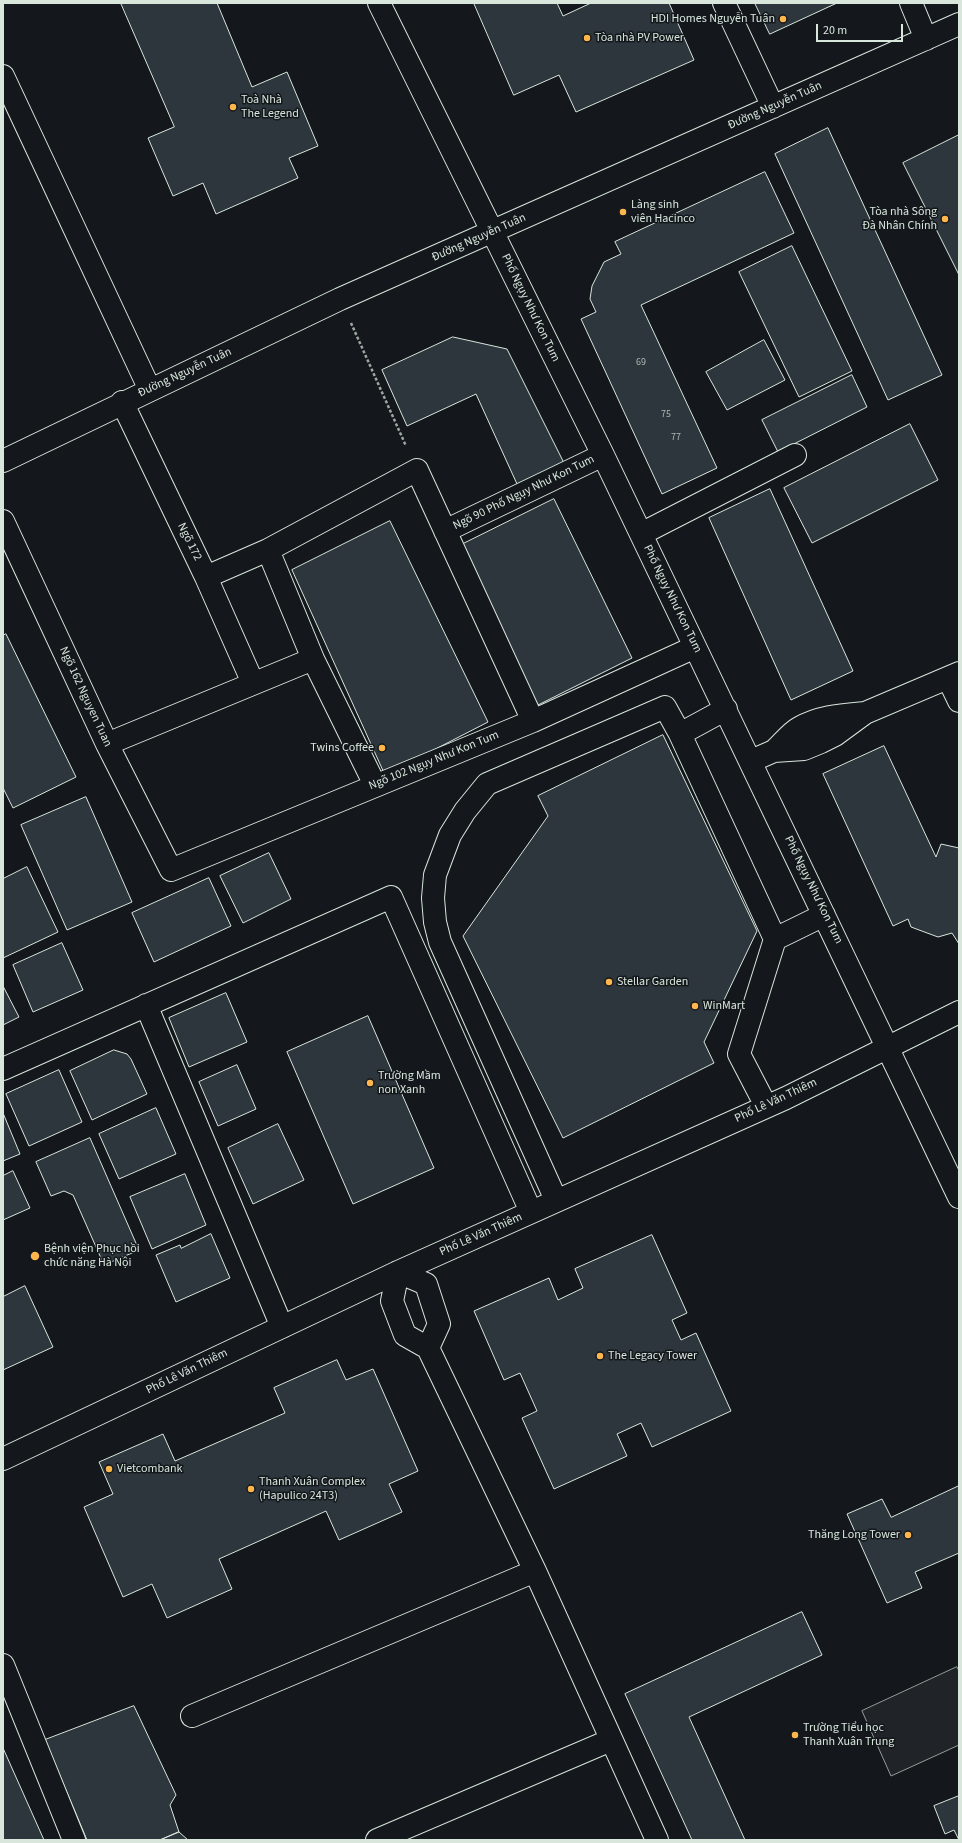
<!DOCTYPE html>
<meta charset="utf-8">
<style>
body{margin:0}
#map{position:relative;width:962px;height:1843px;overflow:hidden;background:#14181c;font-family:"Source Sans 3",sans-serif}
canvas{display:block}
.frame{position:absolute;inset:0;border:4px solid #d8e6dc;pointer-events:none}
.scale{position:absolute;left:816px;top:24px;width:87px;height:18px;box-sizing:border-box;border:2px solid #d8e6dc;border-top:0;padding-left:5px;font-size:12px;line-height:14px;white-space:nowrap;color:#d8e6dc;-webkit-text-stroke:3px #14181c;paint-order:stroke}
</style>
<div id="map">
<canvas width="962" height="1843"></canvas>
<div class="frame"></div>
<div class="scale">20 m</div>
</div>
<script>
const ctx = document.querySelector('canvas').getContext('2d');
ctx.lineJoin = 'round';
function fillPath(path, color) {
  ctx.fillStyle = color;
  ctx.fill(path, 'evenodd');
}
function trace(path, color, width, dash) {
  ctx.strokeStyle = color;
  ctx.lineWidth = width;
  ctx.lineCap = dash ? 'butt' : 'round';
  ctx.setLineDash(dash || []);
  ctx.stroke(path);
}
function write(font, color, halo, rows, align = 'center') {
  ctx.font = font + ' "Source Sans 3",sans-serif';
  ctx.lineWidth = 3;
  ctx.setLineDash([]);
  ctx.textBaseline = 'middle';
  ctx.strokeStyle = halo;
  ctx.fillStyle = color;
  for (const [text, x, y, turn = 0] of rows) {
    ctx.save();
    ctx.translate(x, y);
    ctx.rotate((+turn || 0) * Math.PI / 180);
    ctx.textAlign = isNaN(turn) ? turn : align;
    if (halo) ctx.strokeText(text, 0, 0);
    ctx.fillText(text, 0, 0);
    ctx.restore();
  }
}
const green = new Path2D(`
 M957 1667 959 1671V1745L891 1776 862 1711Z`);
fillPath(green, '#202428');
trace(green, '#939e99', 1);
const building = new Path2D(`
 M121 3H217L252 87 287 72 318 146 289 158 298 178 216 214 203 183 173 196 148 138 174 127Z
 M474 3H557L563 16 591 3H669L694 60 576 112 559 75 514 95Z
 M755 3H837L770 34Z
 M828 128 942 375 888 400 775 154Z
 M959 135V275L903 163Z
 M765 172 794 233 641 305 717 468 662 494 581 319 596 312 590 299 592 286 604 262 621 254 615 242Z
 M792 246 852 371 799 397 739 272Z
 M453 337 507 349 564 463 517 484 476 394 407 426 382 370Z
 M764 340 785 380 727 410 706 372Z
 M852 375 867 407 778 452 762 420Z
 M910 424 938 480 812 543 784 488Z
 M770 489 853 671 791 700 709 518Z
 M554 499 632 658 536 706 457 547Z
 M390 521 488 722 385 775 292 570Z
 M6 634 76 777 13 808 3 788V636Z
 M663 735 757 931 704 1042 714 1063 563 1138 463 936 548 816 538 796Z
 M884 746 936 857 941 844 959 848V944L952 933 938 937 911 927 908 919 893 926 823 774Z
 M86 797 132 902 67 930 21 825Z
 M269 853 291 899 243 923 220 876Z
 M27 867 58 932 3 958V879Z
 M209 878 231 926 154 962 132 913Z
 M62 943 83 990 33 1012 13 965Z
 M3 986 19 1017 3 1025Z
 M226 993 247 1042 189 1067 169 1018Z
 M368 1016 434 1168 353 1204 287 1052Z
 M114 1050 127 1054 131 1059 147 1094 92 1120 70 1071Z
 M237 1065 256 1109 218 1126 199 1082Z
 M59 1070 82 1122 29 1146 6 1094Z
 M156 1108 176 1154 119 1179 99 1134Z
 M3 1113 20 1154 3 1161Z
 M278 1124 304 1180 253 1204 228 1148Z
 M90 1138 139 1250 104 1265 73 1195 64 1191 51 1196 36 1162Z
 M13 1171 30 1208 3 1220V1176Z
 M185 1174 206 1225 152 1249 130 1197Z
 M211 1234 230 1278 176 1302 156 1255 180 1245 181 1248Z
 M652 1235 687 1313 672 1320 681 1340 696 1333 731 1411 652 1447 641 1423 617 1434 627 1456 554 1489 522 1418 537 1411 520 1373 504 1380 474 1311 549 1278 558 1300 583 1288 575 1269Z
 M25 1286 53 1347 3 1370V1297Z
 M337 1360 346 1380 373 1369 418 1471 389 1484 402 1512 339 1540 326 1511 219 1559 232 1589 167 1618 152 1584 123 1597 84 1507 113 1494 99 1462 163 1434 175 1461 285 1413 274 1388Z
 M959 1486V1553L915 1572 922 1588 887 1603 847 1514 882 1499 891 1517Z
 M802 1612 822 1655 689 1717 745 1840H692L625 1694Z
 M134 1706 176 1795 170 1805 179 1832 160 1840H87L45 1740Z
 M3 1748 44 1840H3Z
 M959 1796V1840L954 1830 945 1834 934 1806Z
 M179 1832 188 1840H160Z`);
fillPath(building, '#2c363c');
trace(building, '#d8e6dc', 1);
const minor = new Path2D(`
 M379 3 603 455 959 1197
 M724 3 773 107
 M911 3 926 39
 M3 76 150 390
 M122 402 206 577 253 683
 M3 461 340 299 959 24
 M3 521 107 744 171 870 533 721 695 647
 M445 531 603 455
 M641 534 795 455
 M268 550 313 659 375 785
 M206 577 268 550 417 470 533 721
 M948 678 959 701
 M726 709 680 734 775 939 739 1054 766 1106
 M107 744 313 659
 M774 751C782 744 790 733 799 728 820 716 842 715 865 713
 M751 761 774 751 804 749 821 742 835 735 865 713 959 673
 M775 939 824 915
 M146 1005 282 1327
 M3 1069 391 897 531 1212
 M556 1200 440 942 435 922 433 898 435 875 450 835 465 811 487 784 665 707 680 734
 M428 1348 439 1324 426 1284 398 1272 392 1301 405 1335 428 1348 535 1571 657 1840
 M3 1459 398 1272 786 1098 959 1012
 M3 1665 74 1840
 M192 1716 535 1571
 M377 1840 611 1740`);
trace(minor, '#d8e6dc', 24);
trace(new Path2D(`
 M351 323 406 446`), '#9da8a2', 2.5, [3, 2]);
trace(minor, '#14181c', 22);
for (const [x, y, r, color] of [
 [783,19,4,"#ffb74d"],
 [587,38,4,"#ffb74d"],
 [233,107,4,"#ffb74d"],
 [623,212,4,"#ffb74d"],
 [945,219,4,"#ffb74d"],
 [382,748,4,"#ffb74d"],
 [609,982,4,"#ffb74d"],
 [695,1006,4,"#ffb74d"],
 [370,1083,4,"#ffb74d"],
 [35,1256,5,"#ffb74d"],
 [600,1356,4,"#ffb74d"],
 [109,1469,4,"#ffb74d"],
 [251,1489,4,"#ffb74d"],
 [908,1535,4,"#ffb74d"],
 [795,1735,4,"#ffb74d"]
]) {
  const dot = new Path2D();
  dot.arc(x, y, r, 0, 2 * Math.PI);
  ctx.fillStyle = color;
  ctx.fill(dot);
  trace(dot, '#14181c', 1.5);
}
write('10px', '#adbab4', null, [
 ["69",641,363],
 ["75",666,415],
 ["77",676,438]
]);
write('12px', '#d8e6dc', '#14181c', [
 ["HDI Homes Nguyễn Tuân",775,19,"right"],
 ["Tòa nhà PV Power",595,38],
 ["Toà Nhà",241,100],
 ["The Legend",241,114],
 ["Làng sinh",631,205],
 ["viên Hacinco",631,219],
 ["Tòa nhà Sông",937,212,"right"],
 ["Đà Nhân Chính",937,226,"right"],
 ["Twins Coffee",374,748,"right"],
 ["Stellar Garden",617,982],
 ["WinMart",703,1006],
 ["Trường Mầm",378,1076],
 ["non Xanh",378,1090],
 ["Bệnh viện Phục hồi",44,1249],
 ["chức năng Hà Nội",44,1263],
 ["The Legacy Tower",608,1356],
 ["Vietcombank",117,1469],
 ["Thanh Xuân Complex",259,1482],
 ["(Hapulico 24T3)",259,1496],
 ["Thăng Long Tower",900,1535,"right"],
 ["Trường Tiểu học",803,1728],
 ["Thanh Xuân Trung",803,1742]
], 'left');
write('12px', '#d8e6dc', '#14181c', [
 ["Đường Nguyễn Tuân",775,106,-24],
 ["Đường Nguyễn Tuân",479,238,-24],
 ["Phố Ngụy Như Kon Tum",530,308,64],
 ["Đường Nguyễn Tuân",185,373,-25],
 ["Ngõ 90 Phố Ngụy Như Kon Tum",524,493,-26],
 ["Ngõ 172",189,542,64],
 ["Phố Ngụy Như Kon Tum",672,599,64],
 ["Ngõ 162 Nguyen Tuan",85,697,65],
 ["Ngõ 102 Ngụy Như Kon Tum",434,761,-22],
 ["Phố Ngụy Như Kon Tum",813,890,64],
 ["Phố Lê Văn Thiêm",776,1101,-25],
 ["Phố Lê Văn Thiêm",481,1235,-24],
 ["Phố Lê Văn Thiêm",187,1372,-26]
]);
</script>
